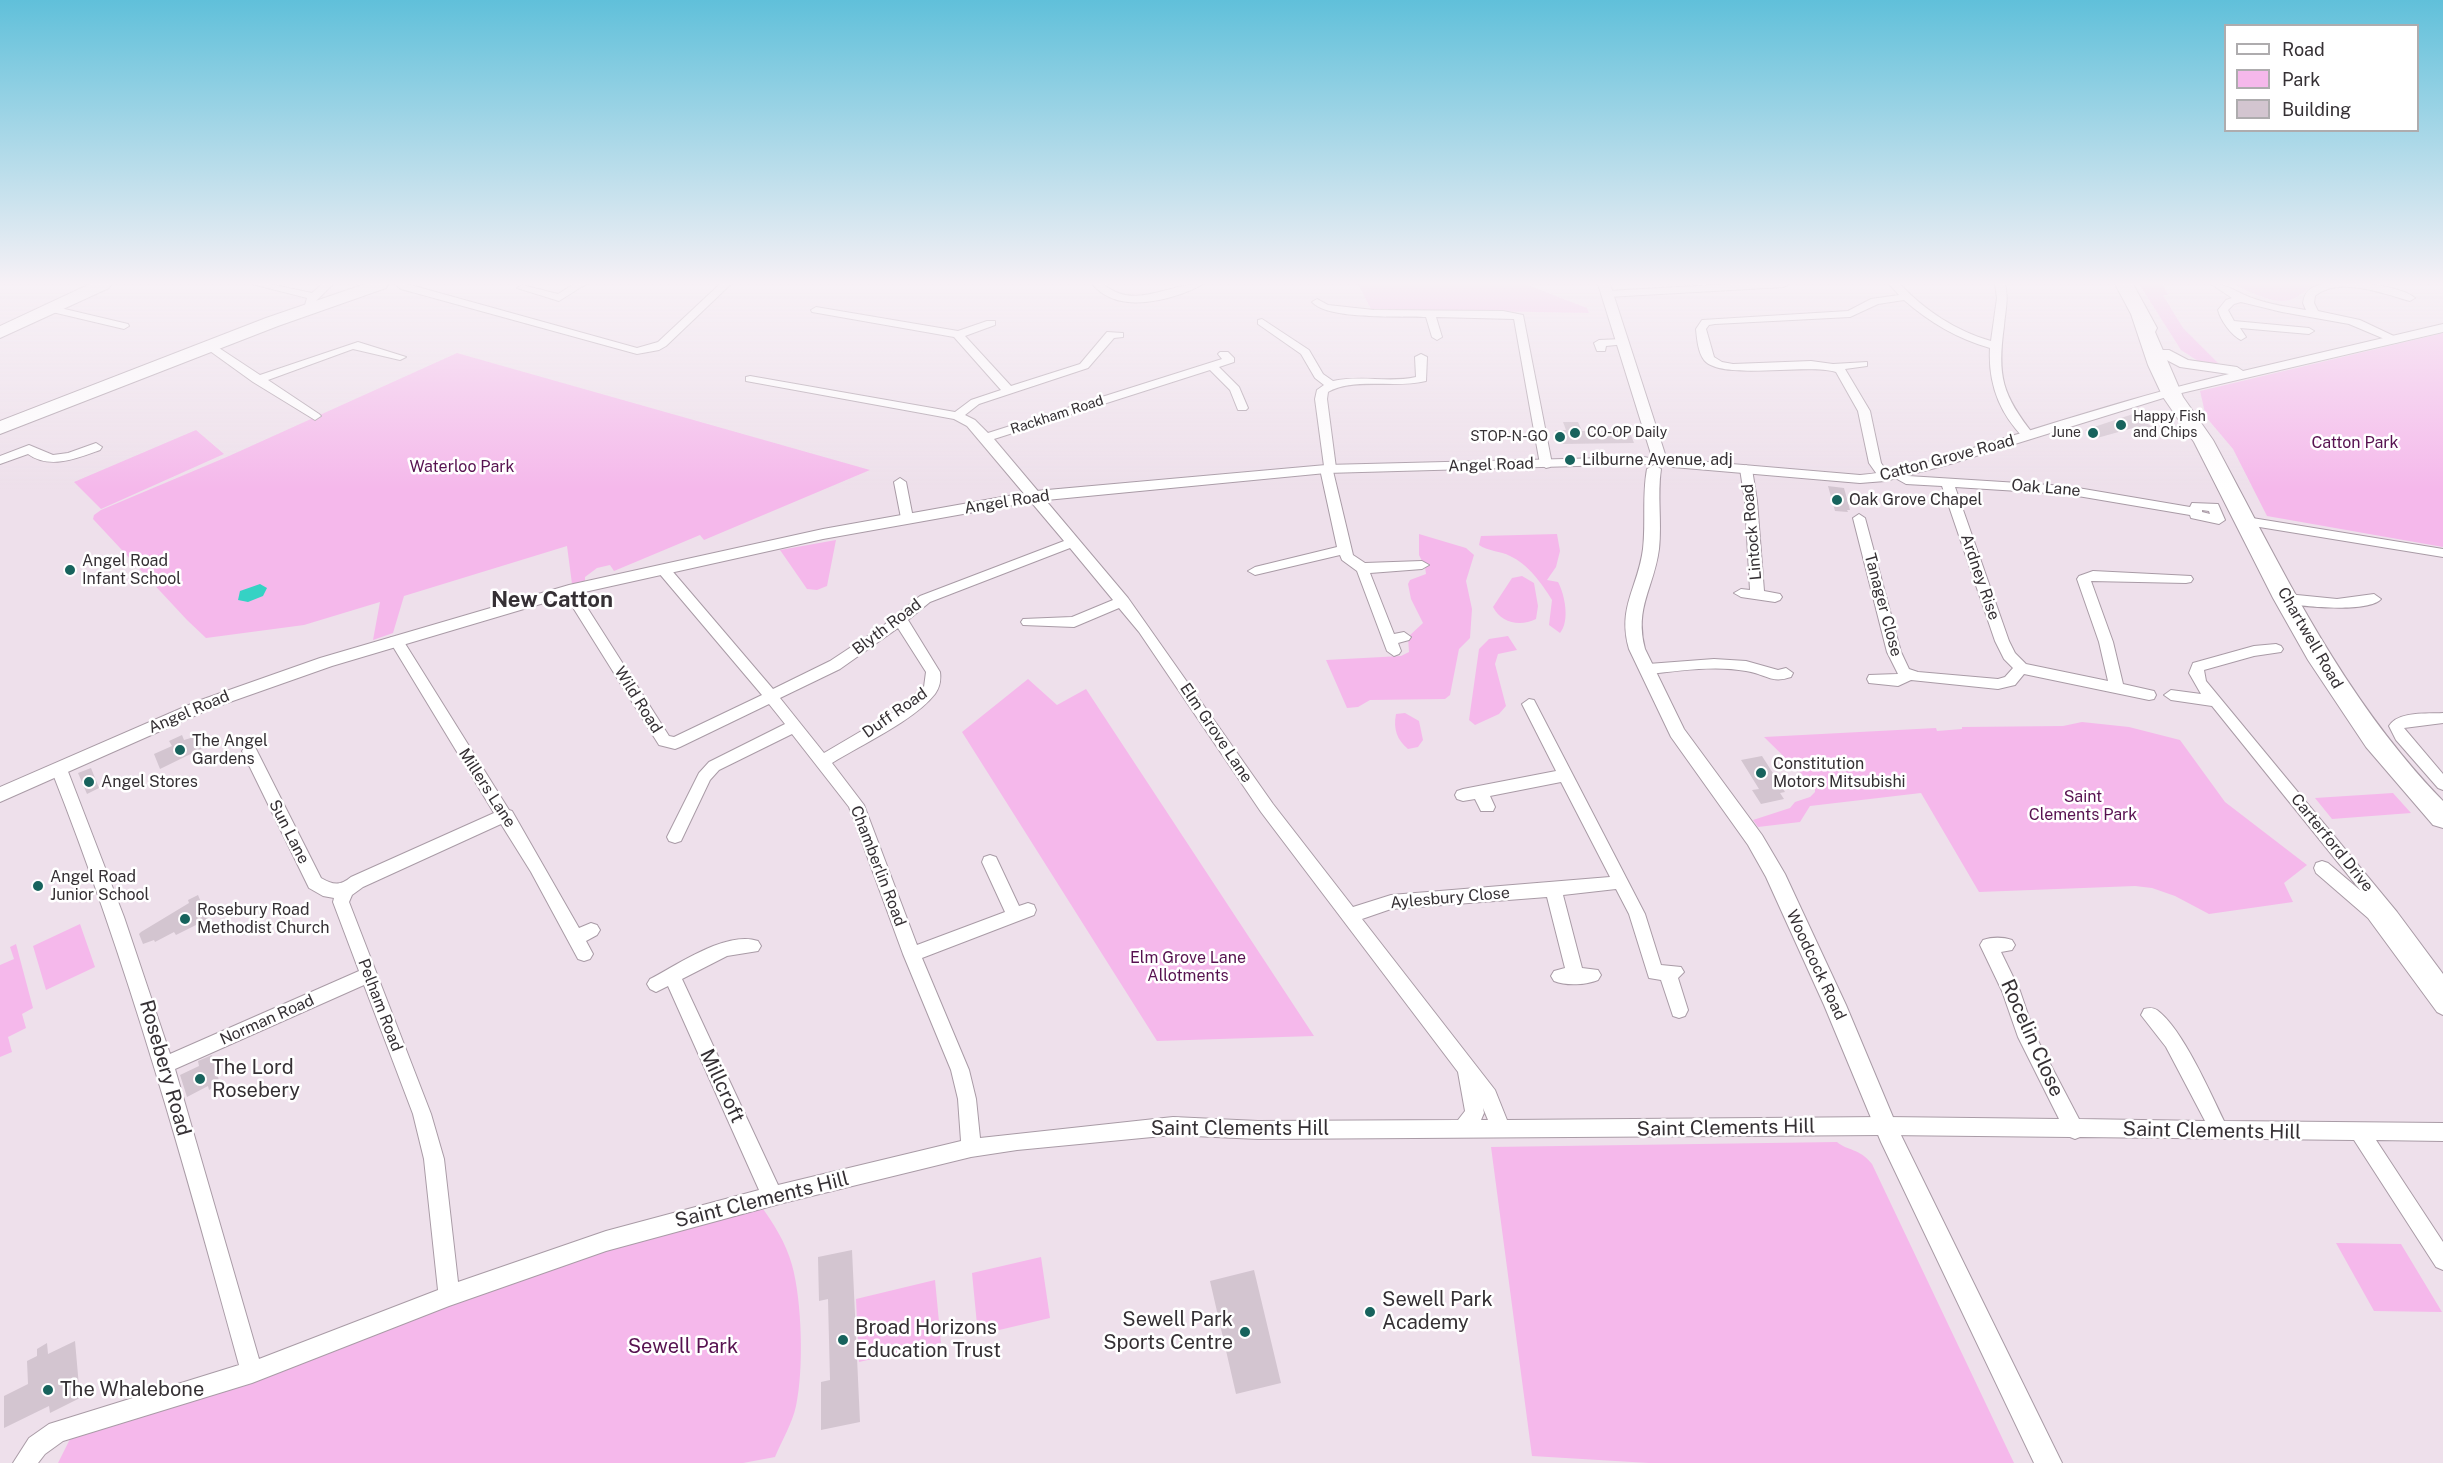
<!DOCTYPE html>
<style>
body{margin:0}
#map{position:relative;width:2443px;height:1463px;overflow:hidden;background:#eee0eb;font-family:"Public Sans",sans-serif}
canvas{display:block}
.legend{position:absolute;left:2224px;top:24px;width:195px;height:108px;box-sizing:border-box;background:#fff;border:2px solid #aeacae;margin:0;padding:8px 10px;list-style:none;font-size:18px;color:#353034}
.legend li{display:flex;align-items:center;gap:12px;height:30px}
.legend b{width:30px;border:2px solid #aeacae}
</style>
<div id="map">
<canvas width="2443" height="1463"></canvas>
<ul class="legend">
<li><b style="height:8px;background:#fff"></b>Road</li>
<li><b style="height:16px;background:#f5b8eb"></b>Park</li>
<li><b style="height:16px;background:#d3c5d0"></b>Building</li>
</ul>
</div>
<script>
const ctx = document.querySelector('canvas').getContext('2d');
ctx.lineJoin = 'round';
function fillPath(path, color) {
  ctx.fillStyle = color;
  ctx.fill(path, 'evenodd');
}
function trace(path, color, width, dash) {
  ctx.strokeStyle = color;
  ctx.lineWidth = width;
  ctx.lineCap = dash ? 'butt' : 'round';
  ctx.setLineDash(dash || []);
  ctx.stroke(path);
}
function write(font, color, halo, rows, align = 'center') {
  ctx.font = font + ' "Public Sans",sans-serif';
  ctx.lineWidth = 5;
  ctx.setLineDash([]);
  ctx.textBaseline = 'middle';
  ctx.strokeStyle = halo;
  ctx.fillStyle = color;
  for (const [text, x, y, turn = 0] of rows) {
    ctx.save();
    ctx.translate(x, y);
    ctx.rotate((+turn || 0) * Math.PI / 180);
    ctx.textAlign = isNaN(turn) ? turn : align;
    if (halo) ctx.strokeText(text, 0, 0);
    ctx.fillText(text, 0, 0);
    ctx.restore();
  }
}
fillPath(new Path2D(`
 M1358 284H1525L1587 308 1589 313 1371 309Z
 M2139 284H2163L2168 295H2163L2183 328 2219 364 2198 361 2181 350Z
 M2234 284H2323C2306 287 2305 293 2293 299 2276 306 2249 292 2234 284Z
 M2443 333V547L2267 516 2233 449 2206 417 2200 391Z
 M457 353 870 470 704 540 700 535 614 571 610 565 597 568 585 577V581L572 584 567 546 404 596 393 633 373 640 380 602 304 625 206 638 187 620 93 519 94 515 101 510 229 456Z
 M196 430 224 454 101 509 74 482Z
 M1419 534 1466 548 1474 555 1466 581 1472 609 1470 638 1459 649 1450 695 1445 699 1370 700 1358 707 1347 708 1326 660 1401 656 1409 652 1408 637 1423 623 1411 599 1408 584 1410 580 1426 574 1425 567 1419 555Z
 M1557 534 1560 551 1556 567 1547 580 1558 582C1565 595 1570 621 1560 633L1549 625 1552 600C1542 584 1528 564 1510 556 1501 551 1487 551 1479 545L1481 536Z
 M836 540 827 586 817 590 807 589 780 550Z
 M1522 576 1534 583 1538 606 1536 619C1520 627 1501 623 1493 607L1512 578Z
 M1508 636 1517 650 1498 654 1495 664 1506 706 1499 714 1475 725 1469 720 1479 649 1489 639Z
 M1028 679 1057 705 1086 689 1314 1036 1157 1041 962 732Z
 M1405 713 1419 721 1423 740 1418 747 1408 749C1397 740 1393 729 1396 714Z
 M2082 722 2129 727 2180 740 2225 802 2307 865 2284 883 2293 902 2209 914 2175 896 2152 888 2135 886 1979 892 1921 793 1810 806 1800 822 1758 827 1753 820 1790 808 1795 802 1810 797 1815 792V787L1764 737 1936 728 1937 731 1962 729V727L2063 726Z
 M2393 793 2411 813 2332 819 2315 798Z
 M80 924 95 967 46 990 33 946Z
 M16 944 33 1008 22 1014 26 1028 8 1037 12 1052 0 1057V965L14 959 10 947Z
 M1837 1142C1849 1152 1858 1147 1872 1164L2014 1463H1649L1532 1456 1491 1147Z
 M760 1205C773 1222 786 1243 792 1265 802 1300 804 1370 796 1406 792 1424 782 1440 775 1457L743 1463H58L70 1439 266 1378 456 1300 518 1277Z
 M2336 1243 2401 1244 2442 1312 2374 1311Z
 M1041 1257 1050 1318 978 1335 972 1273Z
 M935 1280 941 1343 859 1362 856 1299Z`), '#f5b8eb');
fillPath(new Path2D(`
 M260 584 267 588 263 596 248 602 238 600 240 591Z`), '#35d2c4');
fillPath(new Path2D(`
 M2133 414 2157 430 2144 434 2133 428 2097 438 2085 430Z
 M1563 422H1578L1582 431 1629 430 1634 443 1560 444 1555 430H1566Z
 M1828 486 1844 488 1850 510H1847L1848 512 1835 511Z
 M204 734 209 745 160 769 154 754 172 746 169 741 182 735 184 740Z
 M1762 756 1785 792 1780 793 1784 799 1761 804 1752 790 1759 789 1741 760Z
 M91 768 99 788 87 794 78 773Z
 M198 895 208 919 176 935 174 932 155 942 154 940 143 944 139 934 141 932 189 903 188 900Z
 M212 1055 220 1084 209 1090 208 1086 187 1097 180 1075 199 1066 198 1061Z
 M852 1250 860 1422 821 1430V1382L830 1380 828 1299 819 1301 818 1257Z
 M1254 1270 1281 1383 1236 1394 1210 1281Z
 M75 1341 80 1398 50 1413 49 1406 4 1428V1396L28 1384 27 1361 37 1356V1349L47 1343 48 1354Z`), '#d3c5d0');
const minor = new Path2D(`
 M252 284H270L312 293 322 284H333L315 302 314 307 310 308 305 305 307 298Z
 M395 284H407L637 348 658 342 720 284H731L666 346 659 350 637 354 401 289Z
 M574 284H586L559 301 517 288 522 285 558 294Z
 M1092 284H1103C1135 311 1168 283 1202 284 1196 289 1188 291 1181 294 1151 304 1115 310 1092 284Z
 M1732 284H1789L1784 287 1608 297 1603 294 1608 291Z
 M1889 284H1900C1924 310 1956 331 1991 341L1997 298 1995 284H2005C2009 298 2005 312 2004 326 1997 376 2002 395 2034 435L2032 438H2024C1999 413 1988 382 1990 348 1958 339 1929 322 1904 300L1878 304 1850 317 1715 324 1709 325 1706 329 1714 357 1722 362 1733 364 1811 361 1833 364 1867 362V366L1845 369 1870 411 1881 463 1891 477 1889 480H1881L1869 463 1858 411 1836 372C1806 363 1721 381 1704 360 1698 352 1697 339 1696 329L1702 320 1848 311 1871 299 1899 295Z
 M2211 284C2227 283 2239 294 2255 299 2271 305 2289 307 2306 310L2303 303C2304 296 2306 291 2312 288 2331 277 2399 284 2415 298L2410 301C2384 294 2339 276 2315 296L2314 303 2318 311 2360 320 2398 338V342L2394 343 2349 324 2282 312 2241 302 2234 304 2228 310 2234 321 2309 328 2314 331 2309 334 2240 328 2246 337 2241 340C2231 335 2221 321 2218 310L2226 300 2232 298Z
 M1317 299 1328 305 1374 310 1503 311 1523 315 1552 464 1550 467 1546 468 1540 464 1514 319 1436 317 1442 337 1437 340 1432 337 1426 317C1400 316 1328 320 1312 302Z
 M52 306 128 324 129 326 124 329 48 311V307Z
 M816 307 958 331 987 321H995V325L965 336 1011 386 1080 364 1107 332 1123 333V337L1114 338 1088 368 979 404 965 415 975 420 988 433 1222 359 1218 354 1220 352H1228L1234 358V362L1219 367 1239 387 1248 408 1246 410H1238L1230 390 1210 370 994 439 1128 598 1273 804 1353 907 1391 895 1610 877 1561 782 1490 796 1495 807 1493 811H1481L1475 799 1463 801 1457 799 1455 795 1457 791 1463 789 1556 771 1522 704 1529 699 1534 700 1645 914 1661 965 1681 967 1684 972 1678 978 1688 1010 1685 1016 1679 1018 1673 1016 1661 980 1649 978 1629 914 1616 889 1563 895 1582 968 1598 970 1601 975 1598 980C1586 985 1566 986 1554 981L1551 976 1554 971 1565 968 1547 897 1391 909 1362 919 1495 1090 1507 1120 1885 1117 2059 1119 2018 1037 2002 991 1980 945 1983 940C1992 937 2003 937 2012 940L2015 945 2012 950 2001 952 2020 991 2035 1035 2079 1119 2205 1121 2166 1047 2141 1015 2144 1009C2148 1008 2152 1007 2157 1010 2182 1028 2210 1092 2224 1121L2443 1123V1141L2376 1140 2443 1242V1270L2436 1267 2354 1140 2080 1137 2075 1139 2070 1137 1885 1135 1258 1139 1173 1135 1017 1150 971 1157 783 1203 606 1251 449 1306 252 1383 63 1441 45 1454 38 1463H13L29 1438 49 1424 239 1365C184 1164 128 963 51 769L54 765H64L67 769 124 917 170 1054 359 971 333 902 334 898 323 896 309 888 242 751 245 747H255L321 878C333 885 340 886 351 877L494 813 389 640 391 637H401L509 810 512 811 579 928 591 923 597 925 600 930 597 935 586 941 593 954 590 959 584 961 578 959 531 872 501 824 363 887 352 895 349 902 431 1114 444 1159 458 1282 606 1231 759 1190 668 986 656 992 650 989 647 984 650 979C677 965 727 930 758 941L761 946 758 951 727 956 682 979 778 1185 961 1141 958 1099 951 1070 903 954 849 807 792 734 719 770 710 780 681 841 675 843 669 841 667 837 699 773 709 762 785 724 769 704 680 747 675 749 659 745 562 590 569 586 574 587 669 736 674 737 762 695 658 572 656 569 658 566H668L773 689 830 661 883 626 920 596 1064 541 967 426 954 419 746 381V377L750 376 955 412 971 400 1001 390 954 337 812 312 811 310ZM1070 548 1113 600 1072 617 1023 619 1021 622 1023 625 1074 627 1119 608 1139 632 1261 812 1458 1072 1465 1111 1458 1120 1258 1121 1173 1117 980 1138 976 1099 969 1070 922 958 1034 915 1036 910 1034 905 1028 903 1019 906 996 857 990 855 984 857 982 862 1005 912 917 945 864 805 832 763C861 745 915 720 935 694 940 687 941 680 940 672L908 620 930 602ZM898 628 926 672 924 687 892 713 824 753 780 698 840 669ZM364 985 413 1114 424 1159 438 1290 259 1359 175 1069ZM1483 1108 1488 1120H1481L1484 1113Z
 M1262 319 1309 350 1323 374 1333 381C1361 375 1389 383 1416 377L1415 357 1421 354 1427 357 1426 381C1395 389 1354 377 1328 392L1327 399 1336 468 1333 471 1353 555 1365 563 1422 561 1429 565 1422 569 1370 573 1394 634 1404 632 1411 637 1409 640 1398 643 1401 651 1399 654 1394 656 1387 651 1357 571 1342 560 1340 555 1255 575 1248 571 1255 567 1337 547 1320 469 1324 466 1315 399 1317 390 1324 385 1315 378 1301 354 1258 324V320Z
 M1622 339 1627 342 1626 344 1606 346 1605 351H1597L1594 343 1599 340Z
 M358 342 406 357 400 360 353 349 268 380 319 414 321 416 315 420 253 382 203 346 209 343 213 344 260 375Z
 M96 443 102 447 100 450C78 458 50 470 28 454L0 464V456L29 445 53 455 68 453Z
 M1746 465 1752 469 1757 501 1764 591 1780 594 1782 597 1780 600 1775 602 1741 597 1734 593 1741 589 1750 590 1745 501 1740 469Z
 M1896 471 1908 476 2066 486 2190 507 2192 503 2218 504 2225 520 2219 524 2191 518 2190 515 2066 494 1955 487 2009 641 2015 653 2026 664 2108 681 2099 642 2077 579 2079 576 2093 571 2191 576 2193 579 2191 582 2186 583 2091 581 2113 642 2123 684 2154 691 2156 695 2154 699 2149 700 2024 674 2015 685 1998 689 1911 680 1898 686 1869 683 1867 679 1869 675 1898 674 1887 652 1853 518 1859 514 1865 518 1901 652 1909 669 1918 672 1998 679 2005 677 2013 668 2004 659 1995 641 1942 486 1906 484 1890 475ZM2202 510 2209 511 2210 514 2202 512Z
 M900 478 906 482 913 518 907 522 901 518 894 482Z
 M2246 517 2443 549V557L2241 524 2240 521Z
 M2287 594 2337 599 2374 594 2381 599C2369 613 2300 607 2282 602L2280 599 2282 596Z
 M2276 644 2281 646 2283 649 2281 652 2254 656 2204 670 2206 681 2397 912 2443 974V1015L2437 1012 2368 918 2316 873 2314 868 2316 863 2322 861 2328 863 2361 891 2212 706 2171 700 2164 695 2171 690 2201 694 2189 673 2193 663 2254 646Z
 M1714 659 1746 661 1778 670 1786 668 1793 673 1791 677C1771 684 1766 674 1746 671 1714 665 1680 671 1648 674L1641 669 1648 664Z
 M2443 713V723L2404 728 2443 774V790L2438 788 2396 740 2389 726C2398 711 2427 714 2443 713Z`);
const tertiary = new Path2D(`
 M1598 284H1610L1665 454 1663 457H1653L1651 454Z
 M2443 324V332L2173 395 1947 465 1885 481 1860 483 1673 467 1666 463 1673 459 1860 475C1910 471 1958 452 2005 438 2080 415 2153 392 2229 374L2180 367 2159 356 2157 353 2159 350H2169L2188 360 2237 367 2243 371Z
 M1644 457 1649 458 1651 461 1649 464 1326 473 1036 501 823 539 571 595 332 666 210 709 0 802V787L198 701 320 658 569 585 823 529 1036 491 1326 465Z
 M1654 465 1661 469C1657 495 1662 522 1659 549 1654 588 1634 607 1645 649L1684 729 1762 835 1785 874 1846 1005 1898 1129 2062 1463H2034L1881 1142 1824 1005 1766 877 1748 845 1671 737 1629 649C1617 607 1638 588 1643 549 1646 522 1642 495 1647 469Z`);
const primary = new Path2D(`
 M90 284H111L109 288 0 338V326Z
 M365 284H388L386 288 278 326 0 434V421L266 318Z`);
const trunk = new Path2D(`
 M2115 284H2133L2157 328 2155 332 2183 397 2213 440C2282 568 2340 695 2443 801V828L2433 825 2366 747 2308 660 2273 598 2194 442 2163 397 2148 365 2131 314Z`);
trace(minor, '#a99ba6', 2);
trace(tertiary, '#a99ba6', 2);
trace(primary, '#a99ba6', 2);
trace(trunk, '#a99ba6', 2);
fillPath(minor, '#fff');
fillPath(tertiary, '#fff');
fillPath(primary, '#fff');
fillPath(trunk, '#fff');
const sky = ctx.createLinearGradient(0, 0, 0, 489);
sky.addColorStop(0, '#60c0da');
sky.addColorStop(0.58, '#f7f1f6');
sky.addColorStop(1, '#f7f1f600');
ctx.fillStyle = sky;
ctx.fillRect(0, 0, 2443, 489);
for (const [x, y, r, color] of [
 [2121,425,6,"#17635d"],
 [1575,433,6,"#17635d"],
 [2093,433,6,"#17635d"],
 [1560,437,6,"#17635d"],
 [1570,460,6,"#17635d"],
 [1837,500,6,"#17635d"],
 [70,570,6,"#17635d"],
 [180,750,6,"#17635d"],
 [1761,773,6,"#17635d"],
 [89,782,6,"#17635d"],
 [38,886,6,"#17635d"],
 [185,919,6,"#17635d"],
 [200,1079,6,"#17635d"],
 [1370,1312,6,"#17635d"],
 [1245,1332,6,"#17635d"],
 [843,1340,6,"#17635d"],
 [48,1390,6,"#17635d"]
]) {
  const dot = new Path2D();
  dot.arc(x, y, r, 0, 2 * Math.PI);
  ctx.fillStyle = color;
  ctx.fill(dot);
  trace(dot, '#fff', 2);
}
write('14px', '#353034', '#fff', [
 ["Rackham Road",1057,415,-18]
]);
write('14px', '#353034', '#fff', [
 ["Happy Fish",2133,417],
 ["and Chips",2133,433],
 ["CO-OP Daily",1587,433],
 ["June",2081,433,"right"],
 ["STOP-N-GO",1548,437,"right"]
], 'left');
write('16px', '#571250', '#fff', [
 ["Catton Park",2355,443],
 ["Waterloo Park",462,467],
 ["Saint",2083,797],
 ["Clements Park",2083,815],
 ["Elm Grove Lane",1188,958],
 ["Allotments",1188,976]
]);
write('16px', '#353034', '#fff', [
 ["Catton Grove Road",1947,458,-15],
 ["Angel Road",1491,465,-2],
 ["Oak Lane",2046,488,5],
 ["Angel Road",1007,502,-9],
 ["Lintock Road",1752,532,-95],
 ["Ardney Rise",1980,577,71],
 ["Tanager Close",1883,605,75],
 ["Blyth Road",887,627,-37],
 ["Chartwell Road",2310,638,60],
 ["Wild Road",638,700,58],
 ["Angel Road",189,712,-23],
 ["Duff Road",895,713,-35],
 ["Elm Grove Lane",1216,733,56],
 ["Millers Lane",487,788,57],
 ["Sun Lane",289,832,63],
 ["Carterford Drive",2332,843,51],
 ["Chamberlin Road",878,866,69],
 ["Aylesbury Close",1450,898,-5],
 ["Woodcock Road",1816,965,65],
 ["Pelham Road",380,1005,69],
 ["Norman Road",267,1020,-24]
]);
write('16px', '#353034', '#fff', [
 ["Lilburne Avenue, adj",1582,460],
 ["Oak Grove Chapel",1849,500],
 ["Angel Road",82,561],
 ["Infant School",82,579],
 ["The Angel",192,741],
 ["Gardens",192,759],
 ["Constitution",1773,764],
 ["Motors Mitsubishi",1773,782],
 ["Angel Stores",101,782],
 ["Angel Road",50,877],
 ["Junior School",50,895],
 ["Rosebury Road",197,910],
 ["Methodist Church",197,928]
], 'left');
write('20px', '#353034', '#fff', [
 ["Rocelin Close",2032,1038,66],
 ["Rosebery Road",165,1068,74],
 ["Millcroft",722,1086,65],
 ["Saint Clements Hill",1726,1128,-1],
 ["Saint Clements Hill",1240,1129],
 ["Saint Clements Hill",2212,1131,1],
 ["Saint Clements Hill",762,1200,-14]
]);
write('20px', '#353034', '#fff', [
 ["The Lord",212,1068],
 ["Rosebery",212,1091],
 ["Sewell Park",1382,1300],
 ["Academy",1382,1323],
 ["Sewell Park",1233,1320,"right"],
 ["Sports Centre",1233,1343,"right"],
 ["Broad Horizons",855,1328],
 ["Education Trust",855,1351],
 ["The Whalebone",60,1390]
], 'left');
write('20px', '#571250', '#fff', [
 ["Sewell Park",683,1347]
]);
write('bold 22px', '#353034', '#fff', [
 ["New Catton",552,600]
]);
</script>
